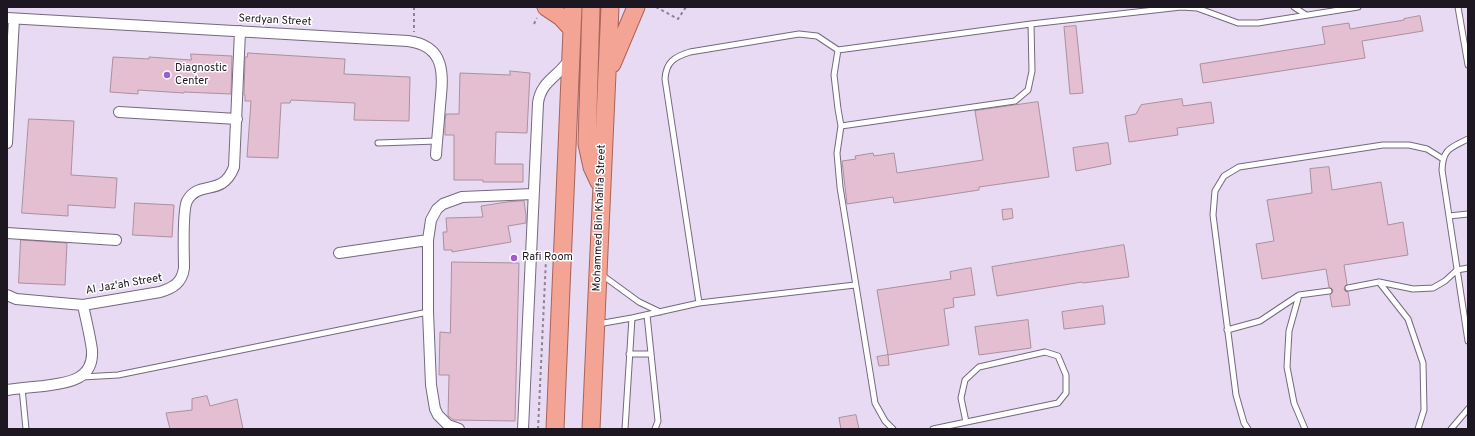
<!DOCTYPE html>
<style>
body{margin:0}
#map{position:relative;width:1475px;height:436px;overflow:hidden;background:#e7daf2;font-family:Overpass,sans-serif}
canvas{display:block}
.frame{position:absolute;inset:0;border:8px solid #1c1720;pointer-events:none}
</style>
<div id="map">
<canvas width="1475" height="436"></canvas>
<div class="frame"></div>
</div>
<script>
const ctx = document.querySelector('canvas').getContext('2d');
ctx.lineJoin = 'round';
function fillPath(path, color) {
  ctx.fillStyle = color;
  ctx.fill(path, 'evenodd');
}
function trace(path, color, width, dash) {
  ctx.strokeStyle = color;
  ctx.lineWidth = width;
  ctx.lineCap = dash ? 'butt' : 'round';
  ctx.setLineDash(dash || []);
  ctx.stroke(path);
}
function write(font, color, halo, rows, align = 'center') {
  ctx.font = font + ' Overpass,sans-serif';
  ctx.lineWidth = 3;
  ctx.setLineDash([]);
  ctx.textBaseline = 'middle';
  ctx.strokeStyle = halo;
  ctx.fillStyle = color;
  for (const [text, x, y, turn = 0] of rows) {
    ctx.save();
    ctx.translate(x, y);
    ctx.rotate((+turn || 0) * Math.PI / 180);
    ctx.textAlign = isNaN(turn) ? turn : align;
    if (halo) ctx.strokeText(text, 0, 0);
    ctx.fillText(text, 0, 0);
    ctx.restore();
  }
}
const building = new Path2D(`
 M1420 16 1423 31 1362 41 1365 58 1203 83 1200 64 1325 44 1322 27 1349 23 1350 29 1404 20V19Z
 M1076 26 1083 93 1070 94 1064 27Z
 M248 53 345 59 344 74 410 77 409 121 354 120 355 103 291 100 290 103H281L278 158 247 157 251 101H245V95H244L245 57H247Z
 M191 54 232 56 231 94 184 92V93L138 90V94L110 92 113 57 149 59V57L191 60Z
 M510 71 530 73 527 133 496 132 495 164H523V182H483V180H454V135H445V120L446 114H459L460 73 510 75Z
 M1182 99 1183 106 1211 102 1214 123 1177 128 1178 135 1129 142 1125 116 1136 114 1141 105Z
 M1038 102 1049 177 979 187V190L894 203 893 197 847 204 842 161 856 159 855 156 873 153 874 156 894 153 897 173 983 160 975 111Z
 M29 119 74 121 71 175 117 178 115 208 68 205V216L22 213Z
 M1108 143 1111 164 1076 171 1073 148Z
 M1329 167 1332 190 1381 182 1388 225 1403 222 1408 255 1344 265 1347 284 1344 288 1345 291 1348 292 1350 305 1332 307 1330 295 1332 293 1333 290 1329 287 1326 269 1262 279 1256 244 1274 241 1267 200 1312 193 1310 169Z
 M524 201 526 215V223L508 226 511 242 452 252V250H444L443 232H447L446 218 483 217 481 206 507 202Z
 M135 203 174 205 172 237 133 235Z
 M1012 209 1013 218 1003 220 1002 210Z
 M21 240 67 243 65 285 19 283Z
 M1124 245 1129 277 1083 283 1082 282 997 296 992 267Z
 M452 262 519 263 515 421 454 420 448 416 449 375H439L440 332 450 333Z
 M971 268 975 295 953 298 954 307 944 309 949 345 888 355 877 290 951 279 950 272Z
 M1103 306 1105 324 1064 329 1062 312Z
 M1028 320 1031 348 979 355 975 327Z
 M888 355 889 365 879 366 877 357Z
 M207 396 210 406 237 399 243 429H170L166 413 192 410V399Z
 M856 415 859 429H841L839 418Z`);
fillPath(building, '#e3bfd1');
trace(building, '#aa909d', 1);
const service = new Path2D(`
 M1294 7 1306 15
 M1458 7 1468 65
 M838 50 834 75 838 109 841 126 837 153 840 187 875 403 885 421 893 429
 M841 126 1015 101 1028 90 1032 71 1031 24
 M1468 139C1451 148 1443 148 1442 170L1468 341
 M378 143 437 141
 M1449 216 1468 214
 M602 275 639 302 660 312
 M1379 282 1408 319 1423 363 1424 410 1418 429
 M1348 288 1379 282 1413 289 1433 288 1445 281 1457 270 1468 268
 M1299 295 1289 331 1287 367 1294 403 1305 429
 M699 303 665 79C666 62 674 57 690 52L799 34 817 36 838 50 1031 24 1181 7 1197 8 1238 23H1258L1358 7
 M647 315 658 421 655 429
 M598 324 632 318 699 303 855 285
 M1227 330 1260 321 1299 295 1329 291
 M629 354H651
 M82 377 118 375 428 312
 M22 388 26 429
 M625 429 632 318
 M933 429 1058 403 1066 393V375L1058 356 1045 352 979 367 965 380 961 398 966 422
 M1248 429 1244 423 1236 395 1213 215 1215 191 1224 176 1239 167 1383 145H1409L1427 149 1443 159
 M1451 429 1468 409`);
const minor = new Path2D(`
 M7 18 408 41C447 46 443 76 440 106 439 122 437 139 436 155
 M119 112 237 119
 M7 143 14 19
 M7 233 116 240
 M339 253 428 240
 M7 295 16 299 83 305 160 292C173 288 182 283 184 268 184 254 182 211 187 201 199 179 222 198 234 167L240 31
 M7 390C19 388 32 387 44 386 66 383 94 381 92 350 90 335 86 320 83 305
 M459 429 448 425 438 415 435 409 431 385 428 312V240L431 220 437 209 443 204 462 197 533 194
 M523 429 538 103C541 81 558 77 569 60`);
const trunk = new Path2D(`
 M546 7 561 17 572 29
 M591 7 587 144 592 167 599 182
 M612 64 636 7
 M555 429 573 7
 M591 429 610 7`);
trace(service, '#74697e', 7);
trace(minor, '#74697e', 12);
trace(trunk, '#a6645a', 19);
trace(new Path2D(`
 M414 7V32
 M656 7 678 19 686 7
 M534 24 537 18
 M538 429 546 259`), '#8c8394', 2, [3, 3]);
trace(service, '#fff', 5);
trace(minor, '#fff', 10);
trace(trunk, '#f4a494', 17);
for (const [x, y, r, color] of [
 [167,75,4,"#9e5cd2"],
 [514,258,4,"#9e5cd2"]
]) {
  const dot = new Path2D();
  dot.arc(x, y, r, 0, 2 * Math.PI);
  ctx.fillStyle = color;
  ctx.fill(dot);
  trace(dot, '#fff', 1.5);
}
write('11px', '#1c1720', '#fff', [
 ["Serdyan Street",275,21,3],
 ["Mohammed Bin Khalifa Street",600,218,-88],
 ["Al Jaz'ah Street",124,285,-10]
]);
write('11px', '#1c1720', '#fff', [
 ["Diagnostic",175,69],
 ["Center",175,82],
 ["Rafi Room",522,258]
], 'left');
</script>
